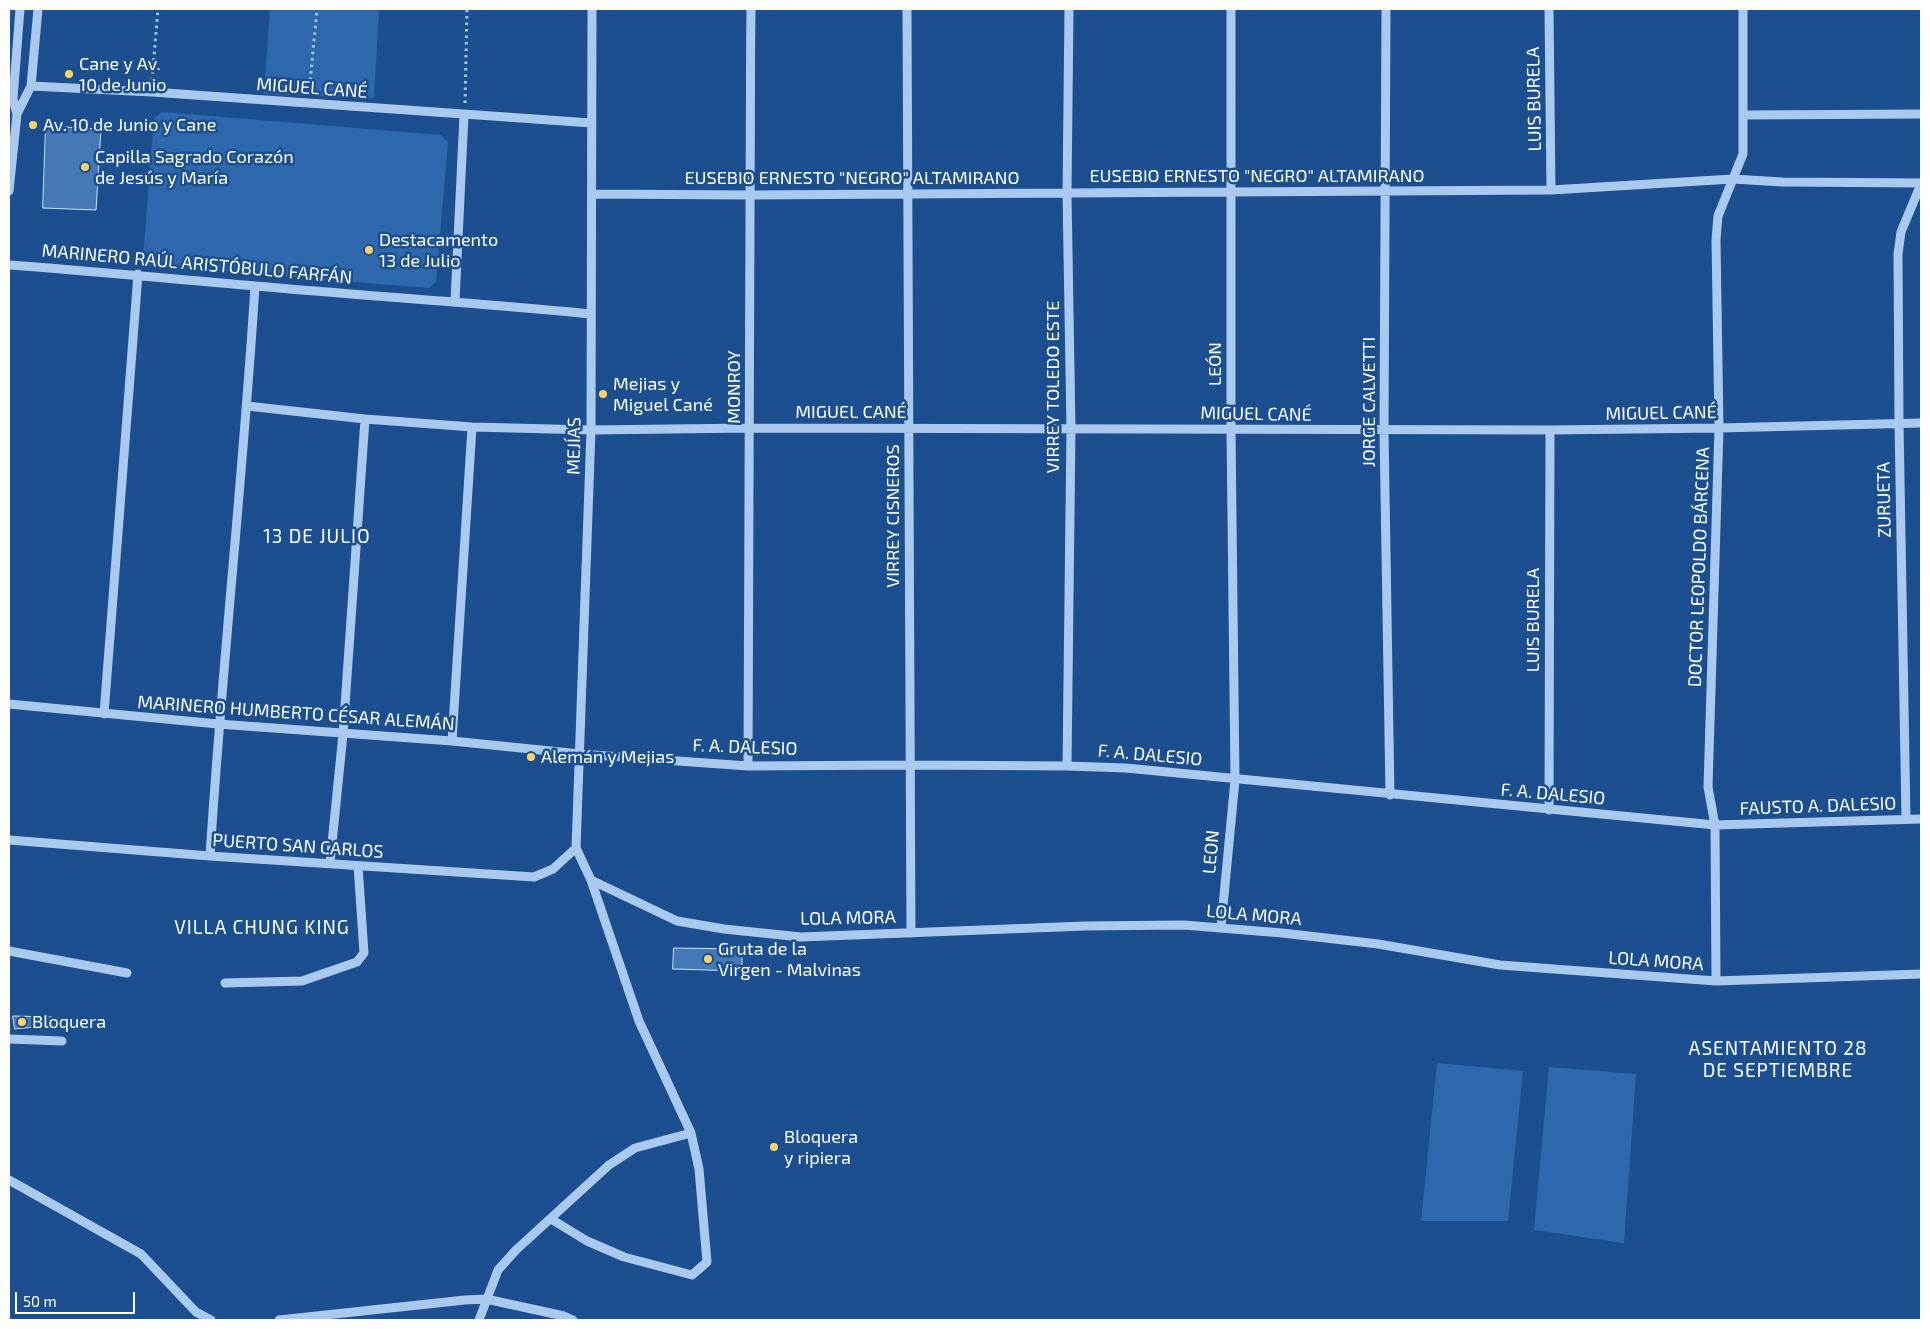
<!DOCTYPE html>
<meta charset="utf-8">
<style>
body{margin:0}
#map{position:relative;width:1930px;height:1329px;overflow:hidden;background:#1b4f8f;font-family:"Exo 2",sans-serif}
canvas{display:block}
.frame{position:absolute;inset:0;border:10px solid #fff;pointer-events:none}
.scale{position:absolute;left:15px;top:1292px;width:120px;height:22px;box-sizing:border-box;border:2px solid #fff;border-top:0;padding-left:6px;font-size:15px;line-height:18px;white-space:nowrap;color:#fff;-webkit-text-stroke:4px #1b4f8f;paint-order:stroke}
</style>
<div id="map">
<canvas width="1930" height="1329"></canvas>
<div class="frame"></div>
<div class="scale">50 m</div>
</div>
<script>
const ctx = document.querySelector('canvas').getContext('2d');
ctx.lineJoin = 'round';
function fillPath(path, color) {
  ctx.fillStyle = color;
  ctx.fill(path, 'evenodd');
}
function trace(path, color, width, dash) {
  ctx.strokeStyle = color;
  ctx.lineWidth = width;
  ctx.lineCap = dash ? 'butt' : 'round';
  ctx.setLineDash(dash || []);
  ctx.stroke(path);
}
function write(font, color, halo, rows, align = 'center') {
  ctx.font = font + ' "Exo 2",sans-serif';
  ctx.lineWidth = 5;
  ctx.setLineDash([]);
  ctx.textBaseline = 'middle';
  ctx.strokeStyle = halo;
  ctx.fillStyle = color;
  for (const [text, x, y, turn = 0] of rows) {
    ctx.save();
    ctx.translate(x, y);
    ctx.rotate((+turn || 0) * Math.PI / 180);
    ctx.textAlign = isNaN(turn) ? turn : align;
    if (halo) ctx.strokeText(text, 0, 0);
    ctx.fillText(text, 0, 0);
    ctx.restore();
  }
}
fillPath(new Path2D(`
 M270 9H379L374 98 264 94Z
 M162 112 441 135 448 142 436 282 429 288 149 266 143 258 154 118Z
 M1437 1063 1523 1071 1508 1221H1421Z
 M1549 1067 1636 1074 1624 1243 1534 1230Z`), '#2e69ad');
const building = new Path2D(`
 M46 126 101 129 96 210 43 208Z
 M674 948 742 949V971L673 969Z
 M13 1016 52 1017 53 1025 15 1029Z`);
fillPath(building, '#4478b7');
trace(building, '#cfe3fa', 1);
trace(new Path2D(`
 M152 80 158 9
 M309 93 317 9
 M465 103 467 9`), '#a9c9ee', 3, [2.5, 4]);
trace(new Path2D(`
 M907 9 911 933
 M1386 9 1384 431 1390 795
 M1549 9 1551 190
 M31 86 152 92 591 123
 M17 114 13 99 20 9
 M1743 115 1921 114
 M9 191 17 114 31 86 38 9
 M593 194 749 195 1551 190 1733 179 1782 182 1921 183
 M9 265C91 271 173 279 255 286 367 296 479 303 591 314
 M455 301 464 115
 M247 406 365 419 472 427 591 430 750 428 1550 430 1719 428 1921 423
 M9 704 218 724 452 741 580 754 748 766 911 765 1067 766 1126 768 1715 825 1921 819
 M104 714 138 274
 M452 741 472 427
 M748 766C749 513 748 261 751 9
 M1067 766 1071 429 1067 194 1069 9
 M1549 810 1550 430
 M1906 819 1899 423 1898 254 1901 232 1921 184
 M9 840 210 856 534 877 553 869 576 848
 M210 856C222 666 243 477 255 286
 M330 863 343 734 365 419
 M591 880 677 921 724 929 801 937 1085 926 1184 925 1282 933 1378 944 1500 965 1716 981 1921 974
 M1221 927 1235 780 1231 430V9
 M9 951 127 973
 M1716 981 1715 825 1708 787 1719 428 1716 240 1718 216 1743 154V9
 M225 983 302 981 357 962 364 953 358 866
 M9 1039 62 1041
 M9 1180 141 1254 196 1312 211 1320
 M551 1219 587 1241 624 1257 692 1275 707 1262 699 1169 691 1133 639 1021 591 880 576 848 591 430 592 9
 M279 1320 465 1300 486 1299 564 1316 573 1320
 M479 1320 498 1270 516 1250 609 1165 635 1148 691 1133`), '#a9c9ee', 9);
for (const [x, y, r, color] of [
 [69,74,5,"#ffd166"],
 [33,125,5,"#ffd166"],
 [85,167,5,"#ffd166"],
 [369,250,5,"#ffd166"],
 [603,394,5,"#ffd166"],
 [531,757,5,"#ffd166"],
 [708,959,5,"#ffd166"],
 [22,1022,5,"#ffd166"],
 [774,1147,5,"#ffd166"]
]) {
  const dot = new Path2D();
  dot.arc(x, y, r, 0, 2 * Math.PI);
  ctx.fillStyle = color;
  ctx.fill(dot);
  trace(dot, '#1b4f8f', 2);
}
write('18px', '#fff', '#1b4f8f', [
 ["Cane y Av.",79,64],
 ["10 de Junio",79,85],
 ["Av. 10 de Junio y Cane",43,125],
 ["Capilla Sagrado Corazón",95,157],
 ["de Jesús y María",95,178],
 ["Destacamento",379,240],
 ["13 de Julio",379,261],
 ["Mejias y",613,384],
 ["Miguel Cané",613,405],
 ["Alemán y Mejias",541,757],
 ["Gruta de la",718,949],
 ["Virgen - Malvinas",718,970],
 ["Bloquera",32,1022],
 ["Bloquera",784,1137],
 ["y ripiera",784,1158]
], 'left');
write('18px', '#fff', '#1b4f8f', [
 ["MIGUEL CANÉ",312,88,4],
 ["LUIS BURELA",1534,99,-91],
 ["EUSEBIO ERNESTO \"NEGRO\" ALTAMIRANO",1257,176],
 ["EUSEBIO ERNESTO \"NEGRO\" ALTAMIRANO",852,178],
 ["MARINERO RAÚL ARISTÓBULO FARFÁN",197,264,5],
 ["LEÓN",1215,364,-90],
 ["MONROY",734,387,-90],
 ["VIRREY TOLEDO ESTE",1053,387,-90],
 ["JORGE CALVETTI",1369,402,-90],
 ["MIGUEL CANÉ",851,412],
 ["MIGUEL CANÉ",1661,413,-1],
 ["MIGUEL CANÉ",1256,414,1],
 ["MEJÍAS",574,446,-89],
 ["ZURUETA",1884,500,-91],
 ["VIRREY CISNEROS",893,516,-90],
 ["DOCTOR LEOPOLDO BÁRCENA",1699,567,-88],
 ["LUIS BURELA",1533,620,-90],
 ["MARINERO HUMBERTO CÉSAR ALEMÁN",296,713,4],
 ["F. A. DALESIO",745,747,2],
 ["F. A. DALESIO",1150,755,5],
 ["F. A. DALESIO",1553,794,5],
 ["FAUSTO A. DALESIO",1818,806,-2],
 ["PUERTO SAN CARLOS",298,846,4],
 ["LEON",1211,852,-85],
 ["LOLA MORA",1254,915,5],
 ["LOLA MORA",848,918,-1],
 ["LOLA MORA",1656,961,4]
]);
ctx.letterSpacing = '1px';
write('19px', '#fff', '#1b4f8f', [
 ["13 DE JULIO",317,537],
 ["VILLA CHUNG KING",262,928],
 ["ASENTAMIENTO 28",1778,1049],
 ["DE SEPTIEMBRE",1778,1071]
]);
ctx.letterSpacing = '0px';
</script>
